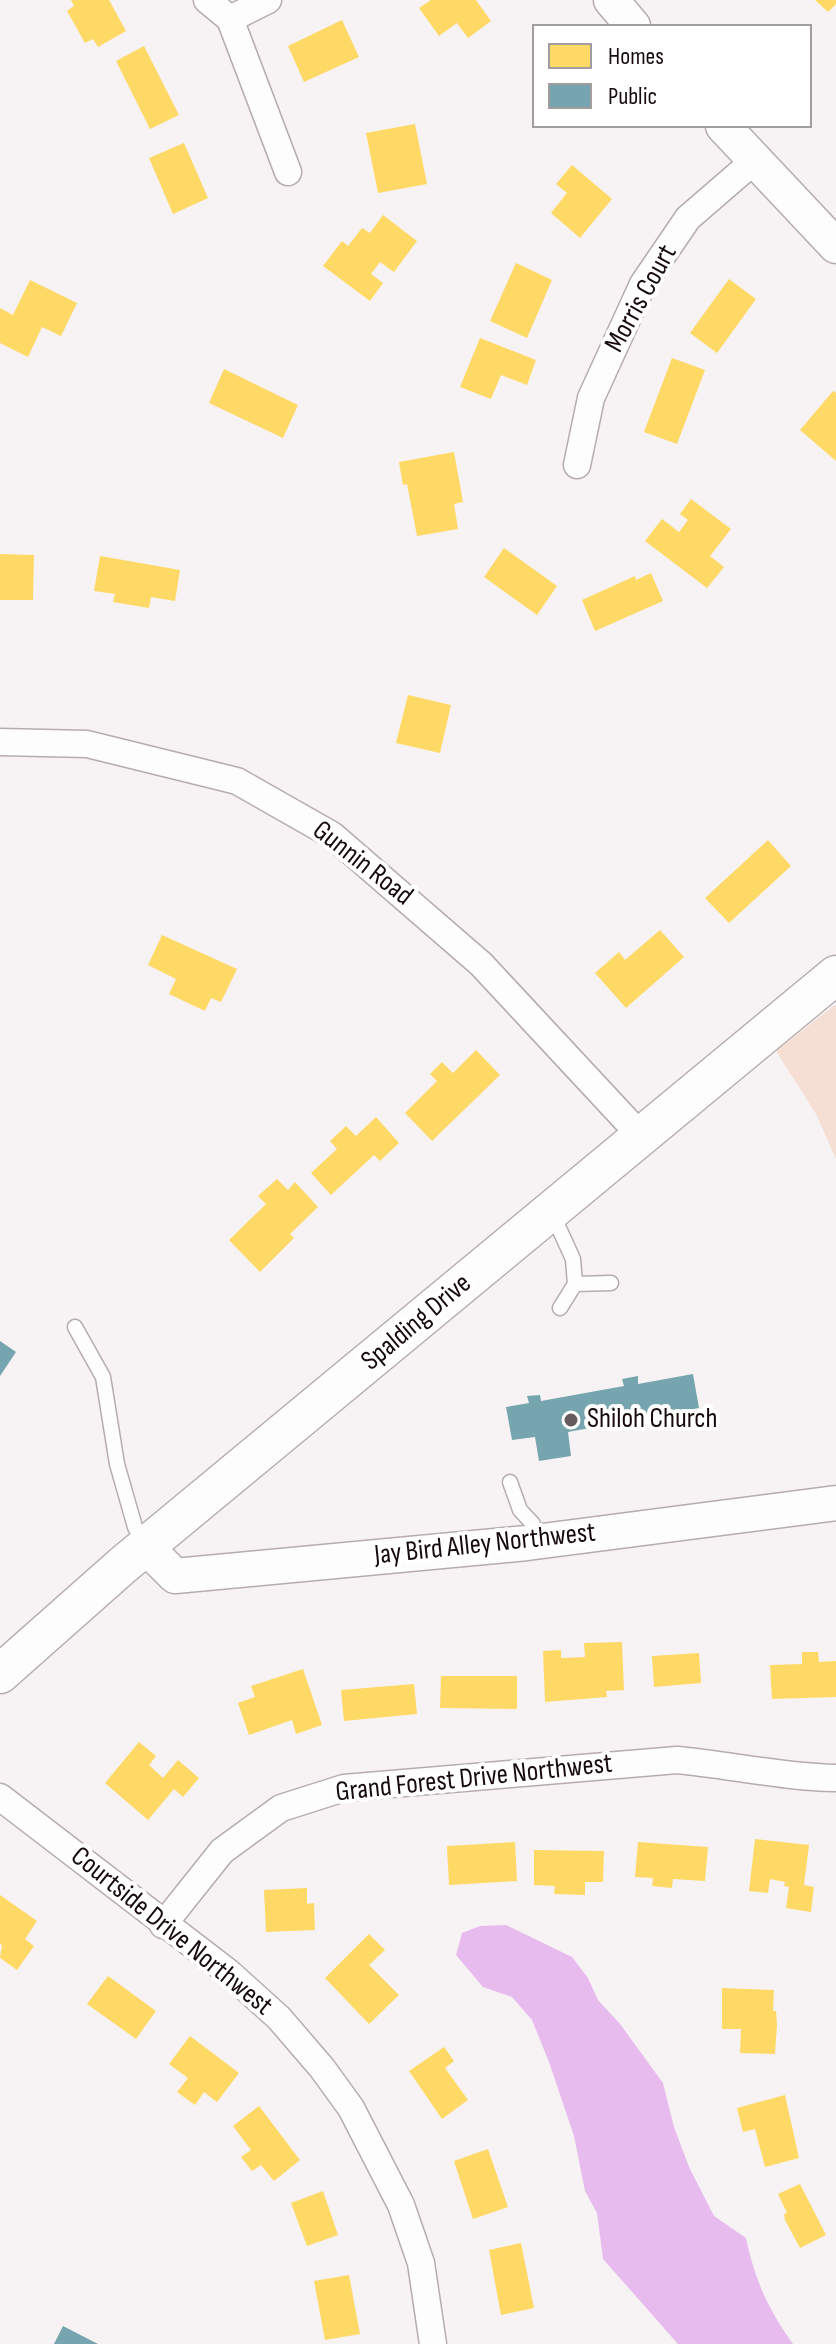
<!DOCTYPE html>
<style>
body{margin:0}
#map{position:relative;width:836px;height:2344px;overflow:hidden;background:#f7f2f3;font-family:"Sofia Sans Condensed",sans-serif}
canvas{display:block}
.legend{position:absolute;left:532px;top:24px;width:280px;height:104px;box-sizing:border-box;background:#fff;border:2px solid #a29d9e;margin:0;padding:10px 14px;list-style:none;font-size:24px;color:#170a0d}
.legend li{display:flex;align-items:center;gap:16px;height:40px}
.legend b{width:40px;border:2px solid #a29d9e}
</style>
<div id="map">
<canvas width="836" height="2344"></canvas>
<ul class="legend">
<li><b style="height:22px;background:#ffd966"></b>Homes</li>
<li><b style="height:22px;background:#76a5af"></b>Public</li>
</ul>
</div>
<script>
const ctx = document.querySelector('canvas').getContext('2d');
ctx.lineJoin = 'round';
function fillPath(path, color) {
  ctx.fillStyle = color;
  ctx.fill(path, 'evenodd');
}
function trace(path, color, width, dash) {
  ctx.strokeStyle = color;
  ctx.lineWidth = width;
  ctx.lineCap = dash ? 'butt' : 'round';
  ctx.setLineDash(dash || []);
  ctx.stroke(path);
}
function write(font, color, halo, rows, align = 'center') {
  ctx.font = font + ' "Sofia Sans Condensed",sans-serif';
  ctx.lineWidth = 8;
  ctx.setLineDash([]);
  ctx.textBaseline = 'middle';
  ctx.strokeStyle = halo;
  ctx.fillStyle = color;
  for (const [text, x, y, turn = 0] of rows) {
    ctx.save();
    ctx.translate(x, y);
    ctx.rotate((+turn || 0) * Math.PI / 180);
    ctx.textAlign = isNaN(turn) ? turn : align;
    if (halo) ctx.strokeText(text, 0, 0);
    ctx.fillText(text, 0, 0);
    ctx.restore();
  }
}
fillPath(new Path2D(`
 M836 1004V1159L816 1114 776 1051Z`), '#f5dfd5');
fillPath(new Path2D(`
 M506 1925 572 1957 588 1978 598 2000 620 2024 663 2083 674 2127 689 2167 714 2216 746 2238C755 2280 768 2309 793 2344H678L603 2259 597 2213 585 2191 574 2136 549 2062 532 2020 512 1997 483 1987 456 1955 462 1933 480 1926Z`), '#e7bbee');
fillPath(new Path2D(`
 M71 0H109L126 31 98 47 93 39 85 43 67 11 74 6Z
 M431 0H476L491 21 468 38 457 23 439 36 419 8Z
 M815 0H836V4L828 12Z
 M342 20 359 57 304 82 288 46Z
 M144 46 179 115 150 129 116 61Z
 M415 124 427 184 378 193 366 133Z
 M184 143 208 198 173 214 149 158Z
 M572 165 612 199 580 238 551 213 567 193 556 184Z
 M383 215 417 241 394 272 380 262 371 274 383 283 370 301 323 266 342 241 348 246 362 228 370 233Z
 M516 263 552 280 527 338 490 321Z
 M729 279 756 299 717 353 690 333Z
 M30 280 77 303 61 336 42 327 28 357 0 343V308L13 315Z
 M480 338 536 360 527 385 501 375 491 399 460 387Z
 M672 358 705 370 677 444 644 432Z
 M224 369 298 405 283 438 209 403Z
 M833 391 836 393V461L800 430Z
 M454 452 463 502 454 504 458 529 417 536 407 484 403 485 399 462Z
 M691 499 731 529 710 556 724 567 707 588 645 541 662 519 679 532 688 520 680 514Z
 M504 548 557 586 537 615 484 577Z
 M0 554 34 555 33 600H0Z
 M100 556 180 570 175 601 151 597 149 608 113 602 115 594 94 591Z
 M651 573 663 601 595 631 582 600 635 576 636 580Z
 M408 695 451 705 440 753 396 743Z
 M768 840 791 866 729 923 705 898Z
 M660 930 684 957 626 1008 595 973 619 952 625 960Z
 M162 935 237 969 221 1002 211 998 205 1011 169 994 176 979 148 965Z
 M476 1050 500 1075 432 1141 405 1113 437 1081 430 1074 442 1062 453 1073Z
 M376 1117 399 1143 380 1161 374 1155 331 1195 311 1173 337 1149 330 1141 346 1126 356 1136Z
 M277 1179 288 1190 295 1182 318 1207 290 1234 294 1238 260 1272 229 1240 266 1204 258 1196Z
 M622 1642 624 1690 606 1691 607 1697 545 1702 543 1651 561 1650V1658L585 1657 584 1643Z
 M802 1652H818L819 1662 836 1661V1697L772 1699 770 1665 802 1664Z
 M699 1653 701 1683 654 1687 652 1656Z
 M303 1669 322 1725 296 1734 292 1720 249 1735 238 1703 255 1697 251 1686Z
 M441 1676H517V1709L440 1708Z
 M414 1684 417 1714 344 1721 341 1690Z
 M139 1742 156 1756 149 1765 163 1778 178 1760 199 1778 183 1797 174 1789 148 1820 105 1783Z
 M755 1839 809 1845 804 1885 814 1887 811 1912 786 1908 789 1887 784 1886 785 1882 770 1879 768 1893 749 1891Z
 M515 1842 517 1881 449 1885 447 1846Z
 M638 1842 708 1847 705 1881 673 1879 672 1888 652 1886 653 1878 635 1877Z
 M534 1850 604 1851 603 1882H585V1895L554 1894 555 1886 534 1885Z
 M307 1888V1904L314 1903 315 1930 266 1932 264 1890Z
 M0 1895 37 1921 25 1939 34 1946 17 1970 0 1958 2 1945 0 1944Z
 M369 1934 385 1950 369 1965 399 1995 369 2024 325 1978Z
 M108 1976 156 2011 136 2039 87 2004Z
 M722 1988 774 1990 773 2011H776L777 2025 775 2054 740 2053 741 2029H722Z
 M190 2036 239 2073 217 2102 204 2092 195 2105 177 2092 188 2078 169 2064Z
 M444 2047 454 2061 445 2068 468 2100 442 2119 409 2071Z
 M785 2095 799 2158 765 2167 755 2129 743 2132 737 2108Z
 M259 2106 300 2160 274 2181 261 2165 252 2171 241 2157 251 2150 233 2126Z
 M488 2149 508 2207 473 2219 454 2161Z
 M800 2184 826 2235 800 2248 785 2220 784 2214 787 2213 778 2194Z
 M323 2191 338 2235 307 2246 291 2203Z
 M521 2243 534 2308 501 2315 489 2250Z
 M349 2275 360 2334 325 2340 314 2281Z`), '#ffd966');
fillPath(new Path2D(`
 M0 1341 16 1352 0 1376Z
 M693 1374 699 1408 568 1432 571 1456 539 1461 535 1437 512 1440 506 1407 529 1403 527 1396 540 1395 541 1401 624 1386 622 1379 638 1376V1384Z
 M63 2326 98 2344H54Z`), '#76a5af');
const service = new Path2D(`
 M552 1213 573 1259 575 1284 560 1308
 M575 1284 611 1283
 M75 1327 103 1377 117 1464 135 1527 144 1543
 M510 1482 520 1510 533 1524 527 1543`);
const minor = new Path2D(`
 M207 0 230 19 288 172
 M230 19 268 0
 M577 465 591 398 643 284 688 218 754 161
 M0 742 87 744 237 781 332 835 481 964 642 1137
 M0 1797 228 1972 279 2018 322 2068 351 2108 401 2205 421 2263 433 2344
 M163 1925 222 1851 281 1808 344 1788 677 1760C730 1765 782 1777 836 1778`);
const tertiary = new Path2D(`
 M611 0 633 26
 M723 126 836 246
 M146 1547 175 1576 527 1543 836 1503`);
const secondary = new Path2D(`
 M0 1674 123 1565 836 975`);
trace(service, '#b6acae', 17);
trace(minor, '#b6acae', 29);
trace(tertiary, '#b6acae', 37);
trace(secondary, '#b6acae', 41);
trace(service, '#fefdfd', 14);
trace(minor, '#fefdfd', 26);
trace(tertiary, '#fefdfd', 34);
trace(secondary, '#fefdfd', 38);
for (const [x, y, r, color] of [
 [571,1420,8,"#655b5e"]
]) {
  const dot = new Path2D();
  dot.arc(x, y, r, 0, 2 * Math.PI);
  ctx.fillStyle = color;
  ctx.fill(dot);
  trace(dot, '#fff', 3);
}
write('28px', '#170a0d', '#fff', [
 ["Morris Court",642,299,-61],
 ["Gunnin Road",362,864,38],
 ["Spalding Drive",417,1323,-40],
 ["Jay Bird Alley Northwest",485,1545,-6],
 ["Grand Forest Drive Northwest",474,1779,-6],
 ["Courtside Drive Northwest",171,1932,39]
]);
write('28px', '#170a0d', '#fff', [
 ["Shiloh Church",587,1420]
], 'left');
</script>
